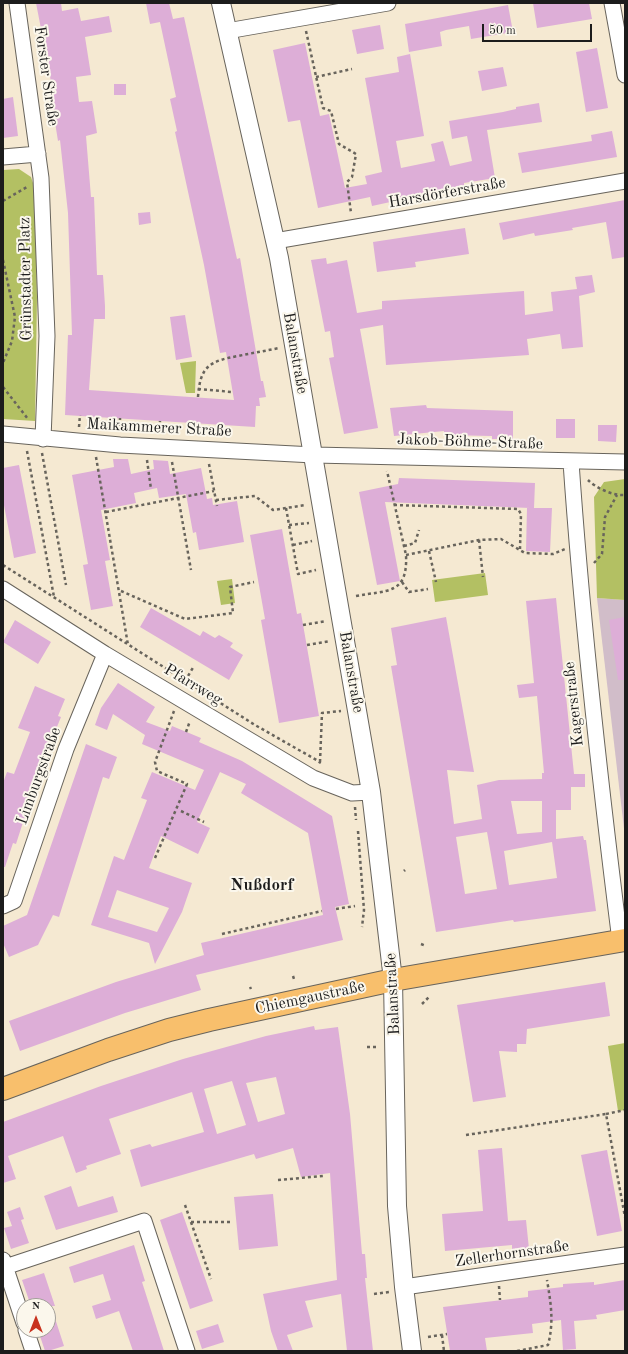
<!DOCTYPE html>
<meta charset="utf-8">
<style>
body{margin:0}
#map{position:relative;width:628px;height:1354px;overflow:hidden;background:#f5e9d2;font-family:"Old Standard TT",serif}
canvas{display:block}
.frame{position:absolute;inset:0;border:4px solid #1c1c1c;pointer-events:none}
.north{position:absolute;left:16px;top:1298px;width:40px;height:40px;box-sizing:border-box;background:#fbf7ec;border:1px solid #a29f99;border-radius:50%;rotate:0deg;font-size:11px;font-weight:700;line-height:16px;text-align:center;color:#1c1c1c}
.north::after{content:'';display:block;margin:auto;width:14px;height:18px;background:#c8321e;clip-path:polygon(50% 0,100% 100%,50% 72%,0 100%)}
.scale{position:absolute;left:482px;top:24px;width:110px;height:18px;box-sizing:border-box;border:2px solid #1c1c1c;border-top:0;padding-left:5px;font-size:12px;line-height:14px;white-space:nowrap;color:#1c1c1c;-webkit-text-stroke:3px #fbf7ec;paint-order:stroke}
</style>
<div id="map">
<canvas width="628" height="1354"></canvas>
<div class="frame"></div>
<div class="north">N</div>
<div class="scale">50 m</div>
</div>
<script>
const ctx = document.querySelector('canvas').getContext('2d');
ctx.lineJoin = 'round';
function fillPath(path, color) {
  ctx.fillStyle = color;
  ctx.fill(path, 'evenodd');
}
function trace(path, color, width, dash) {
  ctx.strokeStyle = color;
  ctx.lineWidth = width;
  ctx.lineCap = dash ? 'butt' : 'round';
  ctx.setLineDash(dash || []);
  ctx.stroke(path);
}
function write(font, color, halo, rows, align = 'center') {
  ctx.font = font + ' "Old Standard TT",serif';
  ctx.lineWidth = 4;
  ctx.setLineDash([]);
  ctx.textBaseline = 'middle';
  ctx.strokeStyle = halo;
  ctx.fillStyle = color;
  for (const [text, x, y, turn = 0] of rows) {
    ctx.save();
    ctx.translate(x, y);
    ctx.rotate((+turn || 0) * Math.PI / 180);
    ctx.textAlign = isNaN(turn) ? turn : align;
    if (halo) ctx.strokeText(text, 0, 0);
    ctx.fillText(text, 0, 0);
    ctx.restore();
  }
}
fillPath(new Path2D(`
 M597 598 625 600V837Z`), '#d1bdc9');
fillPath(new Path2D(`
 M19 169 31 177 35 189 37 298 35 421 3 419V170Z
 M196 361 195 393H186L180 363Z
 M625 479V600L597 598 594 497 604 482Z
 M485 573 488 595 435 602 432 580Z
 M232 579 235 603 221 605 217 581Z
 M625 1043V1110L618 1111 608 1046Z`), '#b3c063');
fillPath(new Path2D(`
 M36 3H61L62 11 78 8 81 21 109 16 112 32 85 37 91 75 76 77 79 102 92 101 97 133 86 136 91 197H94L97 275H103L105 306V319H94L89 390 234 400 226 352 220 353 204 265 175 132 177 131 170 99 176 97 160 22 150 24 146 3H169L173 19 184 17 237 259 240 258 261 381H263L266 397 259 398 260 406H256L255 427 65 415 68 335H72L68 213 60 140 58 141 54 116 50 75Z
 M533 3H589L592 19 537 28Z
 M508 5 513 32 471 39 469 26 446 30 440 32 442 46 409 52 405 24Z
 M380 25 384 49 357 54 352 30Z
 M305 43 320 116 329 114 345 188 367 184 365 176 382 172 365 78 399 72 397 57 410 54 424 136 396 141 401 168 435 161 431 144 443 141 450 166 472 161 467 136 452 139 449 121 503 112 516 109V107L539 103 542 122 487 130 495 178 464 183V186L372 206 370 197 318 208 300 120 288 122 273 50Z
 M597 48 608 108 586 112 576 52Z
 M503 67 507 86 482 91 478 71Z
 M114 84H126V95H114Z
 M13 97 18 136 3 138V99Z
 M612 131 617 157 522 173 518 153 592 141 591 135Z
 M625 200V257L612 259 606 222 572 228 573 230 535 236 534 233 503 240 499 223Z
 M150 212 151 223 139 225 138 213Z
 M465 228 469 254 415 262 416 267 377 272 373 242Z
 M326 258 327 264 347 260 357 313 382 309V301L524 291 525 315 553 311 551 292 577 289 575 277 592 275 595 292 579 296 583 347 562 349 560 334 527 339 529 355 386 365 383 325 360 329 378 428 344 434 329 358 334 357 330 331 325 332 311 260Z
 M185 315 192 357 176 360 170 317Z
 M426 405 427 408 513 411V439H492V436L444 435V431L394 436 390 408Z
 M556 419H575V438H556Z
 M598 425H617L616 442 598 441Z
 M113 459H128L131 474 154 469 153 460 168 461 170 474 201 468 207 499 212 498 213 505 237 501 244 542 199 550 196 532 193 533 186 494 159 498 157 488 134 493 136 503 101 510 110 560 105 561 113 606 91 610 83 565 88 564 72 475 114 467Z
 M19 465 36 553 14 558 3 500V468Z
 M399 478 535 483 534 508H552L550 552 526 551 527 508H530L385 502 400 581 377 585 359 492 398 484Z
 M282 529 297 614 301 613 319 716 279 723 261 620 265 619 250 535Z
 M556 598 574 774H585V787H571V810H556V839L583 836 584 840H586L596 911 514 922 513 920 436 932 391 666 397 665 391 628 446 617 474 772 447 770 454 824 482 819 477 785 499 780 542 779V773H544L537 696 519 698 517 685 534 683 526 601ZM511 801H542V832L517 834ZM487 832 497 889 465 894 456 837ZM552 842 557 878 509 885 504 851Z
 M151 608 200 636 203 631 215 638 219 635 233 643 230 647 243 655 229 680 140 627Z
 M625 617V680H618L609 620Z
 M15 620 51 642 38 664 3 642Z
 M118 683 155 707 146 722 170 731 172 726 201 738 199 742 242 761 332 816 349 904 335 907 343 940 196 975 201 990 125 1013 20 1051 9 1021 116 982 204 955 201 943 323 915 308 833 241 793 246 784 220 772 197 822 210 828 198 854 161 836 149 868 192 883 182 912 155 964 149 943 91 925 114 856 124 860 147 800 141 798 152 772 195 790 204 770 142 744 145 735 113 714 107 730 95 725 101 708ZM117 890 169 908 157 932 108 917Z
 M35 686 65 699 58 716 61 717 41 766 16 844 13 843 5 867H3V783L7 772 14 774 30 732 18 728Z
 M86 744 117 757 109 779 103 777 59 917 53 915 38 945 9 957 3 943V926L27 915Z
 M605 982 610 1016 527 1029 526 1044H517V1052L499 1051 506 1097 473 1102 457 1005Z
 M314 1026 315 1030 338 1027 350 1114 362 1254H365L367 1278H365L373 1351H347L341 1294 305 1301 313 1327 287 1335 293 1351H278L271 1331 263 1294 337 1280 330 1173 301 1177 293 1148 256 1159 254 1154 141 1187 130 1150 150 1144 152 1147 204 1132 192 1092 109 1119 121 1154 86 1166 87 1169 76 1173 63 1136 8 1156 16 1179 3 1183V1122L101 1086 183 1059 266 1036ZM276 1077 285 1114 258 1122 246 1083ZM232 1081 246 1125 217 1134 204 1089Z
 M502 1148 508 1221 526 1220 529 1249 512 1250V1245L445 1251 442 1214 483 1211 478 1150Z
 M607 1150 622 1231 597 1236 581 1155Z
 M71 1186 78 1207 113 1196 118 1212 56 1230 44 1196Z
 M273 1194 278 1246 239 1250 234 1197Z
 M20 1207 24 1219 21 1220 29 1243 11 1249 4 1228 12 1226 7 1212Z
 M182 1212 213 1301 190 1309 160 1220Z
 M134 1245 145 1281 142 1282 164 1351H133L119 1311 96 1319 92 1306 111 1300 103 1274 74 1283 69 1267Z
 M44 1273 55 1306H51L64 1346 48 1351H45L39 1333 48 1330V1306H31L22 1280Z
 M625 1280V1310L596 1315 597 1319 574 1321 576 1349 563 1350 561 1320 532 1324 533 1333 485 1338 487 1351H450L443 1307 528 1297V1291L563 1287V1284L594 1282V1285Z
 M218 1324 224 1342 202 1349 196 1331Z`), '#ddaed7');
const minor = new Path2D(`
 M17 3 41 178 47 336 43 439
 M612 3 625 75
 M227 31 388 3
 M3 157 38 154
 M275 241 625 181
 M3 434 120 445 314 455 625 462
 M571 462C582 623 600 782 620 941
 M3 589 105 654 313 778 352 793 371 792
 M3 906 14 901 66 749 105 654
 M3 1260 24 1323
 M5 1267 144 1221 187 1351
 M404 1287 625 1255
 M26 1330 33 1351`);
const tertiary = new Path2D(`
 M221 3 279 258 371 792 393 980 397 1206 404 1287 412 1351`);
const primary = new Path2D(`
 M3 1089 108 1050 169 1030 209 1020 393 980 625 940`);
trace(minor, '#68645c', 17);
trace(tertiary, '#68645c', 20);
trace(primary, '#68645c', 24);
trace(new Path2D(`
 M306 31 323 108 331 111 339 144 356 154 352 177 347 182 351 213
 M316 77 352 69
 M3 201 27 187
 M3 260 15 317 12 341 3 363
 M3 387 28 419
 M198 389 232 392
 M198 397C200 366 210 361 238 356 252 353 265 351 279 348
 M79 427 80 415
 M120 432V418
 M159 434 160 421
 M27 451 54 597
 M42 453 66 585
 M96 457 128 645
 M147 460 151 489
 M172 462 191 570
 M209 464 217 506
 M588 480C596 488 613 496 625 495
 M216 500 255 496 273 510 306 505
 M394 505 518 509 521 514 520 549
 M286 508 298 574 316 570
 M106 512 214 491
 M289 525 309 523
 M479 540 483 577
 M293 545 312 541
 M404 546 415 543 419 530
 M429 551 436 582
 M406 555 479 540 501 539 525 553 553 554 565 549
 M594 563 602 554 605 517 617 495
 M3 565 255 725 320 762 318 765
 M402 582 409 592 428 589
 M121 591 185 619 233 613 230 587 254 582
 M356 596C387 590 408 595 406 555L387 471
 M303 625 326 621
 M307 645 330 641
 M185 681 194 666
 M186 732 190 721
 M320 762 322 713 341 711
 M355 807 356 820
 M181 811 204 822
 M358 831 364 910 362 927
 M155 858 187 784 157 771 155 762 174 711
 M404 871 405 870
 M336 909 355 906
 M222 934 322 911
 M421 944 426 946
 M293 976 294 979
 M250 987 251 989
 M422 1004 429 997
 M367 1047H378
 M606 1114 625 1110
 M466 1135 606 1114 625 1217
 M278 1180 323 1176
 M185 1205 211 1279
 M191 1222H232
 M499 1286 500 1300
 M374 1294 389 1292
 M442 1335 444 1351
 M428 1337 447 1334
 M517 1351 548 1345C554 1322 551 1304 547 1280`), '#68645c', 2.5, [3, 3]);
trace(minor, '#fff', 15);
trace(tertiary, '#fff', 18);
trace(primary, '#f8bf6c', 22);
write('16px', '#1c1c1c', '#fbf7ec', [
 ["Forster Straße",46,76,82],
 ["Harsdörferstraße",447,193,-10],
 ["Grünstadter Platz",26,279,-91],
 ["Balanstraße",295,353,80],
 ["Maikammerer Straße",159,428,3],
 ["Jakob-Böhme-Straße",470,442,2],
 ["Balanstraße",351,672,80],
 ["Pfarrweg",193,685,31],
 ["Kagerstraße",574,704,-96],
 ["Limburgstraße",39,776,-70],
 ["Balanstraße",393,994,-93],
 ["Chiemgaustraße",310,998,-12],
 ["Zellerhornstraße",512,1254,-8]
]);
write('bold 17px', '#1c1c1c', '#fbf7ec', [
 ["Nußdorf",262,886]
]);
</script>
